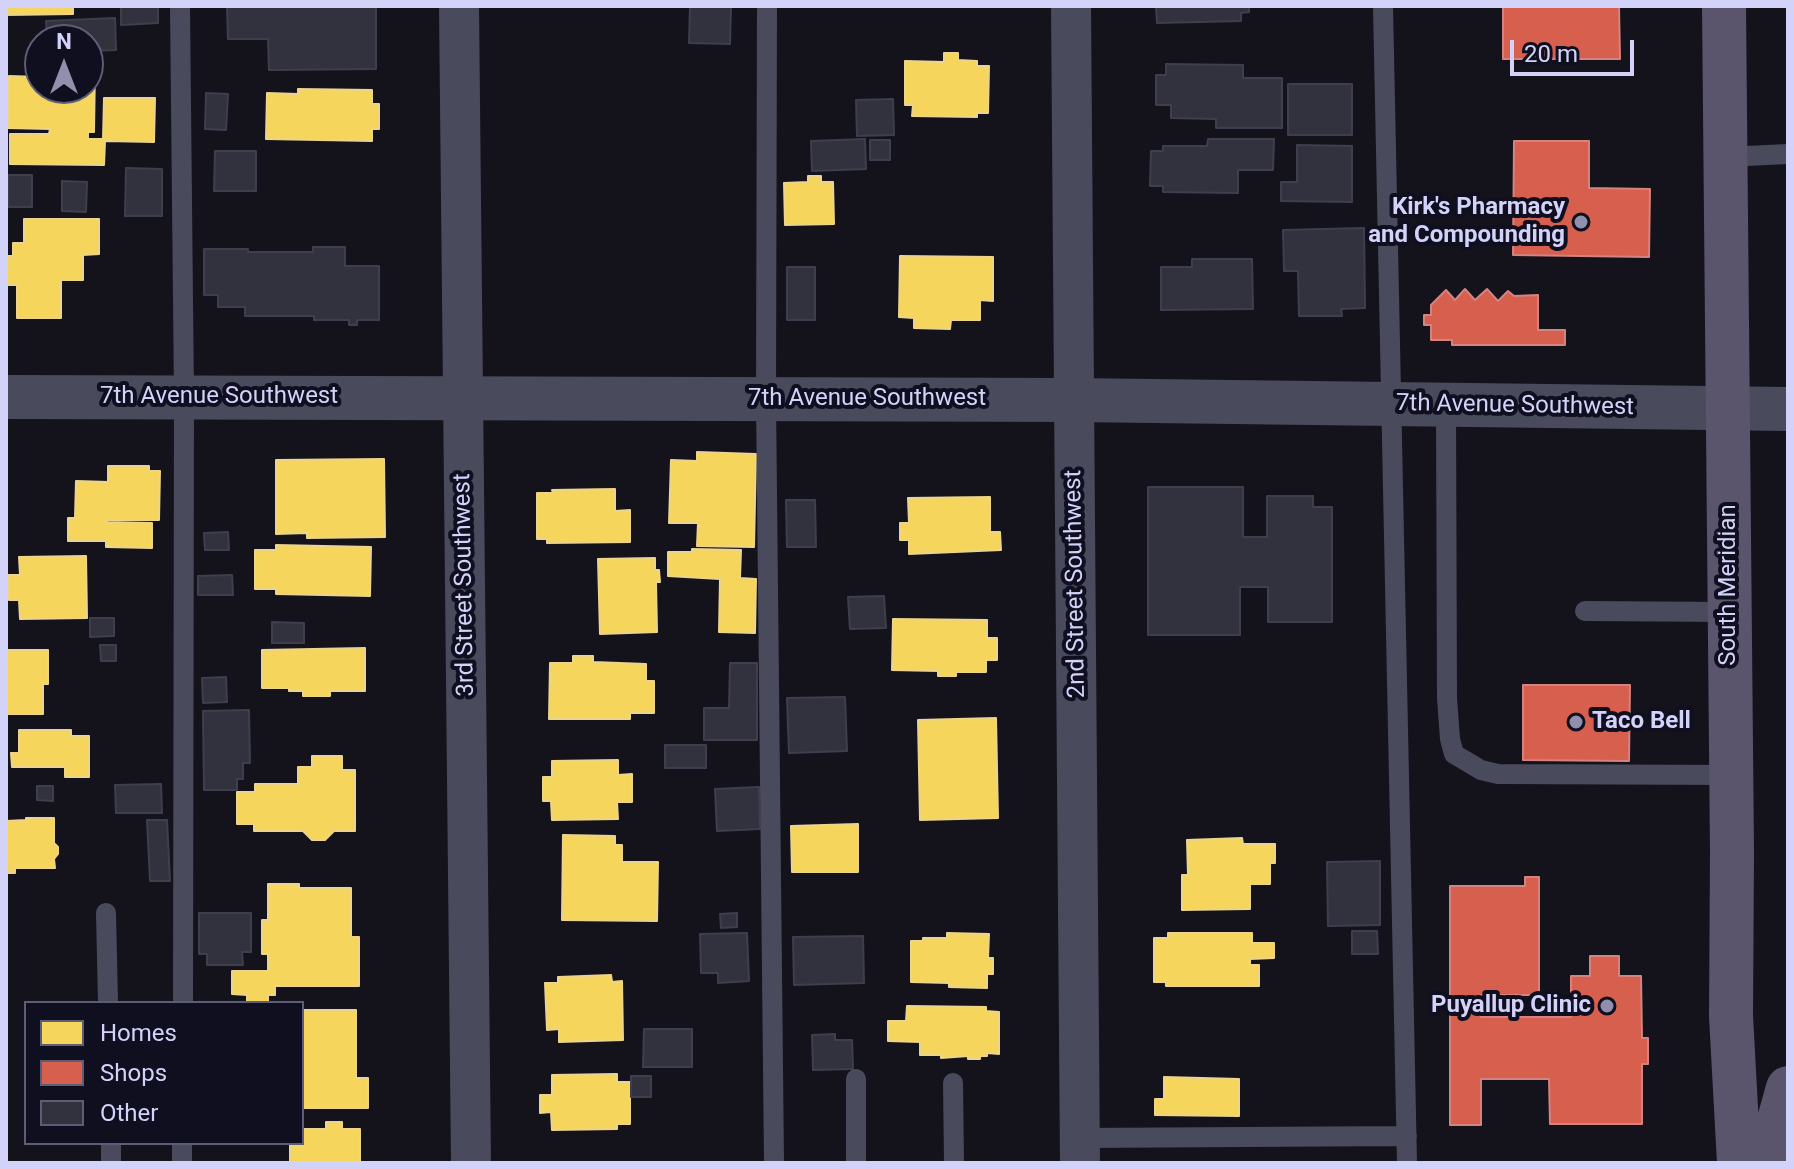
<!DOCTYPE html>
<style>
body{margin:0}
#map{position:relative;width:1794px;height:1169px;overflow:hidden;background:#14131c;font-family:Roboto,sans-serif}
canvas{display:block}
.frame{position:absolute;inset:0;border:8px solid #d3d3fa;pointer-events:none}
.legend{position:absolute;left:24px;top:1001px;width:280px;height:144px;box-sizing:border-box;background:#100f20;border:2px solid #5e5d77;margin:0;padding:10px 14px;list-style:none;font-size:24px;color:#d3d3fa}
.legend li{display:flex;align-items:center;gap:16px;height:40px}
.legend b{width:40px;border:2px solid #5e5d77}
.north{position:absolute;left:24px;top:24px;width:80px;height:80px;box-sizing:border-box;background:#100f20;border:2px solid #5e5d77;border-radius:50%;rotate:0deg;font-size:22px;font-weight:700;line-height:32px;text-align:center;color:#d3d3fa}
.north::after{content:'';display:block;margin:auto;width:28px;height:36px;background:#9090ac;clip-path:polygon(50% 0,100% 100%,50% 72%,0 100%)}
.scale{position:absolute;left:1510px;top:40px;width:124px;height:36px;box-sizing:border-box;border:4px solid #d3d3fa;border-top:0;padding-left:10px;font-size:24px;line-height:28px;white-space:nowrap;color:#d3d3fa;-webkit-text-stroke:6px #100f20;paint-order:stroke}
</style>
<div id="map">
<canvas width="1794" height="1169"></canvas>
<div class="frame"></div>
<ul class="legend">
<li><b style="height:22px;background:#f6d55c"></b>Homes</li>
<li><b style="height:22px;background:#d6604d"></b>Shops</li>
<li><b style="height:22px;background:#32313e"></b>Other</li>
</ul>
<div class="north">N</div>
<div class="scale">20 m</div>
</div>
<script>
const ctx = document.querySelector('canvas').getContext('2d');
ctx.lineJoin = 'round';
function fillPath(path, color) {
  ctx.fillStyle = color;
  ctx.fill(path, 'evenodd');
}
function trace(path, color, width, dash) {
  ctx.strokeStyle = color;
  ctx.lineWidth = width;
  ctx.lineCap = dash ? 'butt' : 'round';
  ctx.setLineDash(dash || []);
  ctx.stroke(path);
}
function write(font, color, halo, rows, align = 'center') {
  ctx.font = font + ' Roboto,sans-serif';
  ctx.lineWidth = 8;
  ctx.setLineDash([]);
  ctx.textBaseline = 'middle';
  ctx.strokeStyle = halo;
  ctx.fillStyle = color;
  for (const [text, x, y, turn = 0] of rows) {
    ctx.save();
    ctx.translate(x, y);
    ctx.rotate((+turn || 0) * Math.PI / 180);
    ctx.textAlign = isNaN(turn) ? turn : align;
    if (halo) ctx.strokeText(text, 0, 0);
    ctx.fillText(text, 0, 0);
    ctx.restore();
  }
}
const homes = new Path2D(`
 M6 6H73V14L6 15Z
 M944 53H958V60L977 61V66H989L988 113H977V117L912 116 913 105H905V61L944 62Z
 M88 66H95L94 132H88V139H103L104 98H155L154 142 105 141 104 165 10 164V134H49L50 129 8 128 9 76 40 77V88H88Z
 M298 89 372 90V104H379V129H372V141L266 139 267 93 298 94Z
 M808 176H821V182H833L834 224 785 225 784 183 808 182Z
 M24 219H99V254L83 255V280H61V318H17V285H6V256H13V243H24Z
 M900 256 993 257V301L980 300V320H951L950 329 914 328V318L899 317Z
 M697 452 756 454 754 547 697 546 698 523H669L671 460 697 461Z
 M384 459 385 537 307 538V533L276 534V460Z
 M108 466H149V471H160L159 520H107V522L152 523V548L106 547V541H68V518H75L76 481 108 482Z
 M615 489V511L630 510V542L547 543V539H537V493H553L552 490Z
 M990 497V532H1000L1001 550 909 554V540H900V523H909L908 498Z
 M276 545 371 547 370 596 276 594V589H255V550H276Z
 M692 549 741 550 740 578 756 579 755 633 719 632 720 579 668 576V552H692Z
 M86 556 87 618 20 619 19 600H9L8 575H20L19 557Z
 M655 558V570H659L660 582H656L657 632 600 634 598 559Z
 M893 619 987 620V638H997V660H986V672H956V676H938V671L892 670Z
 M365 648V691H330V696H303V691H289V688H262V650Z
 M6 650H48V684H43V714H6Z
 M573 656H593V662L646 664V681H654V713H630V719H549L550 663H573Z
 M996 718 998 818 920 820 918 720Z
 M19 730H71V736H89V777H65V767H12L11 753H19Z
 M312 756H342V770H355V831H334L325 840H312L303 831H254V824H237V792H255V784H298V767H312Z
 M618 760V775L632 774V802H617L618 819 552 820 551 801H543V777H552V761Z
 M26 818H54V843L58 847V854L54 859 55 868H15V873H6V821L26 820Z
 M858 824V872H792L791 826Z
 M563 835 615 836V845H622V862H658L657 921 562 920Z
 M1242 838 1243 844H1275V863H1270V884H1250V909L1182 910V875H1188L1187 840Z
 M268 884H299V888H351V937H359V986H275V995H268V1003H247V995L232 994V971H268V954H262V920H268Z
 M947 933 989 934 988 958H993V974H987V988L949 987V983L911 982V941H923V938H947Z
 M1168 933H1252V943H1274V958L1250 959V965H1259V986H1166V982H1154V938H1168Z
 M611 975 612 982 622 981 623 1040 559 1042V1029L547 1030 545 983H558V977Z
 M907 1006 986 1007V1011L999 1012V1054L987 1053V1056H980V1059H968V1056L941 1058V1055H920V1042L888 1041V1021H906Z
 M302 1010H356V1078H368V1108H302Z
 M617 1074V1082H630V1124H617V1129L552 1130 551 1112 540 1113V1095H552V1075Z
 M1164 1077 1239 1079V1116L1155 1115V1099H1164Z
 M326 1122H342V1129H360V1163H290V1143H302V1129H326Z`);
fillPath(homes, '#f6d55c');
trace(homes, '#ecd48b', 2);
const shops = new Path2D(`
 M1503 6H1619L1620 59H1503Z
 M1514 141H1589V188L1650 189 1649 257 1513 255Z
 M1465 289 1475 300 1487 289 1498 301 1508 291 1514 296 1538 295V330H1565V345H1452V340H1431V325H1424V315H1431V305L1446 290 1455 300Z
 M1523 685H1630L1629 761 1523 760Z
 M1525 877H1539V995H1481V1017H1571V976H1590V956H1619V976H1641L1642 1038H1648V1064H1642V1124H1550L1549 1079H1481V1125H1450V886H1525Z`);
fillPath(shops, '#d6604d');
trace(shops, '#d58281', 2);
const building = new Path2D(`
 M121 6H158V23L121 25Z
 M227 6H376V69L269 70 268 39H228Z
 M690 6H731L730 44 689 43Z
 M1156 6H1249V12L1241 13V21L1157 23Z
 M115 18 116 50 88 51V40H47L46 21Z
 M1166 64 1243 65V78H1282V128H1216V119L1171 118V105H1156V75H1166Z
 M1288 84H1352V135H1288Z
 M206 93 228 94 226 130 205 129Z
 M893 99 894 135 857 136 856 100Z
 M865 139 866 169 812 171 811 141Z
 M1208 139H1274L1273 170H1238V193L1163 192V186H1150L1151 151H1163V146H1207Z
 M870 140H890V160H870Z
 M1297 145 1352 146V202L1281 201V182H1297Z
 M215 151H256V191H214Z
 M126 168 162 169V216H125Z
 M8 175H32V207H8Z
 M62 181 87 182 86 212 62 211Z
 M1364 228 1365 308 1341 309 1342 316H1299L1298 271H1284L1283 230Z
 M313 247H345V266H379V320H357V325H349V320H314V316H245V307H218V295H204V249H248V252H313Z
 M1192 259H1252L1253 309 1161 310V267H1192Z
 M787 267H815V320H787Z
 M1148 487H1243V537H1267V496H1313V507H1332V622H1268V587H1240V635H1148Z
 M786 500H815L816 547H787Z
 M228 532 229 550H205L204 533Z
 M232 575 233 595H198V576Z
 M884 596 886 628 850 629 848 597Z
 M90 618H114V636L90 637Z
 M272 622 304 623V643H272Z
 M100 645H116V661H101Z
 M730 663H757V740H704V708H729Z
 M226 677 227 702 203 703 202 678Z
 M845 697 847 751 789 753 787 698Z
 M249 710 250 763H243V779H237V790H204L203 711Z
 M665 745H706V768H665Z
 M161 784 162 813H116L115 785Z
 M37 786H53V801L37 800Z
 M759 787 760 829 717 831 715 789Z
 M147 820H167L170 881H150Z
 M1380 861V925L1328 926 1327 862Z
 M199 913H251V952H242L243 965H207V954H199Z
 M737 913V927L721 928 720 914Z
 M1352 931H1377L1378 954H1352Z
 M747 933 749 981 718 983V973H701L700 934Z
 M863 936 864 983 794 985 793 937Z
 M644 1029H692V1067H643Z
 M835 1034V1040H852L853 1069 813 1070 812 1035Z
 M631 1076H651V1097H631Z`);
fillPath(building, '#32313e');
trace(building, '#3f3e4f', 2);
trace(new Path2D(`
 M180 6 184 397 183 1003
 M767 6 766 398 774 1163
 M1383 6 1407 1163
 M1725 157 1788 154
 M1446 404 1447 698 1450 739 1454 754 1481 770 1498 774 1731 775
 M1585 611 1728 612
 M106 913 108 1003
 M953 1083 954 1163
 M1080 1138 1407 1136
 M111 1143V1163
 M182 1163V1143
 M856 1163V1079`), '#494a5c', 20);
trace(new Path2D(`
 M459 6 471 1163
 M1071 6 1080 1163`), '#494a5c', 40);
trace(new Path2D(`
 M6 397 1074 400 1788 409`), '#494a5c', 44);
trace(new Path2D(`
 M1724 6 1732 852 1731 1016 1739 1163
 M1767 1163 1788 1088`), '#5b546d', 44);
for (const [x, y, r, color] of [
 [1581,222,8,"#9090ac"],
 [1576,722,8,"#9090ac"],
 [1607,1006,8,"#9090ac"]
]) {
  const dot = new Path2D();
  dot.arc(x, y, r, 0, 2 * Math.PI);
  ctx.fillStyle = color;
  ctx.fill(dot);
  trace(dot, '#100f20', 3);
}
write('bold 24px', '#d3d3fa', '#100f20', [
 ["Kirk's Pharmacy",1565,208],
 ["and Compounding",1565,236],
 ["Taco Bell",1592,722,"left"],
 ["Puyallup Clinic",1591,1006]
], 'right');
write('24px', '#d3d3fa', '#100f20', [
 ["7th Avenue Southwest",219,397],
 ["7th Avenue Southwest",867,399],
 ["7th Avenue Southwest",1515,406,1],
 ["2nd Street Southwest",1076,584,-91],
 ["3rd Street Southwest",465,585,-91],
 ["South Meridian",1729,585,-90]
]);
</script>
